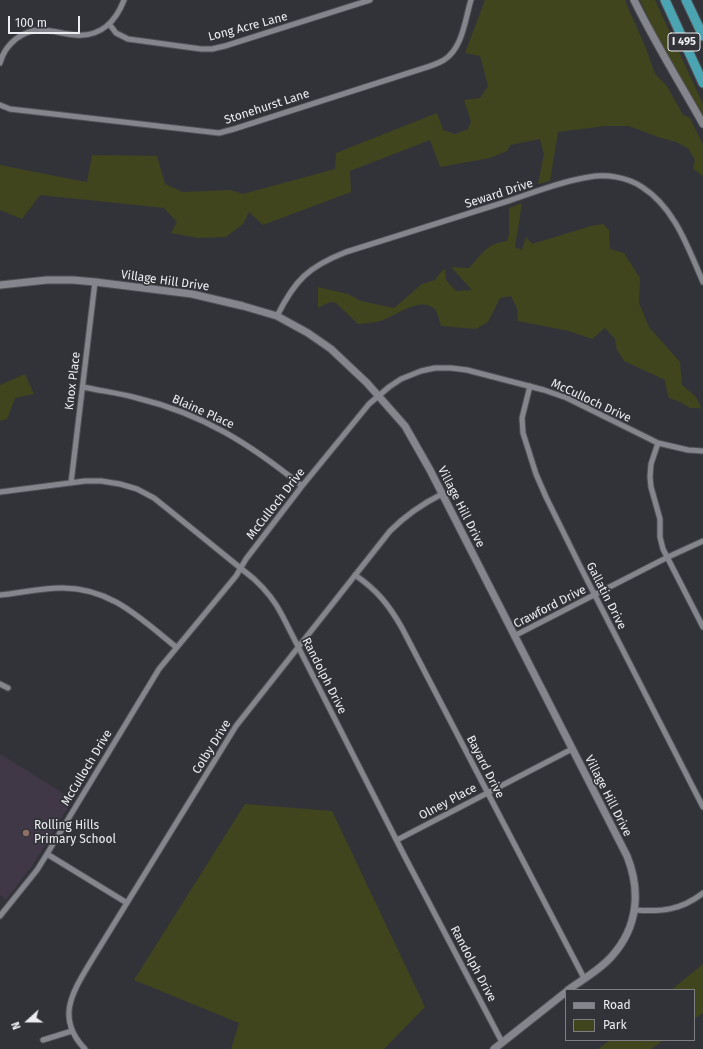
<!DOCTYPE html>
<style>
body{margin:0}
#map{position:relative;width:703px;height:1049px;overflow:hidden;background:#323339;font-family:"Fira Sans",sans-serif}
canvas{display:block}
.legend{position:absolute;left:565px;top:989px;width:130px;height:52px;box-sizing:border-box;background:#323339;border:1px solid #7d7d83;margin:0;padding:5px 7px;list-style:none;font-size:12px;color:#ededf1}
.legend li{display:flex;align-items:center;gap:8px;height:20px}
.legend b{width:20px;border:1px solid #7d7d83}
.north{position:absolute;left:8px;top:1001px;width:40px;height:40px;-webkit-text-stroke:3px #323339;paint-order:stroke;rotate:249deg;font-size:11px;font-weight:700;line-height:16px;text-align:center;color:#ededf1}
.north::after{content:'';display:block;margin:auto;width:14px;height:18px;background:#ededf1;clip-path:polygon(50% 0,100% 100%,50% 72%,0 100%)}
.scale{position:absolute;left:8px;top:16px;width:72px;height:18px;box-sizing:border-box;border:2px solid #ededf1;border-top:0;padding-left:5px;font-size:12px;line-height:14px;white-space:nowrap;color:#ededf1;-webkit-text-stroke:3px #323339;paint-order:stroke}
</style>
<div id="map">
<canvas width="703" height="1049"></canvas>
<ul class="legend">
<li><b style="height:5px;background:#85868d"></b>Road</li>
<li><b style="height:11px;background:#41451e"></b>Park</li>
</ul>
<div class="north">N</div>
<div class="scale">100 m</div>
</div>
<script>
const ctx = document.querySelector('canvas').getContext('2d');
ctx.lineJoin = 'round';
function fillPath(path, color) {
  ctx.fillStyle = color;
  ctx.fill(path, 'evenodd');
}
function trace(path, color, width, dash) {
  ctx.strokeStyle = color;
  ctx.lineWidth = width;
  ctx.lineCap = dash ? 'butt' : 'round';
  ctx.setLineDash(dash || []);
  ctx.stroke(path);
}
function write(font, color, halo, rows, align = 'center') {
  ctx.font = font + ' "Fira Sans",sans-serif';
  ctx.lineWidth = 3.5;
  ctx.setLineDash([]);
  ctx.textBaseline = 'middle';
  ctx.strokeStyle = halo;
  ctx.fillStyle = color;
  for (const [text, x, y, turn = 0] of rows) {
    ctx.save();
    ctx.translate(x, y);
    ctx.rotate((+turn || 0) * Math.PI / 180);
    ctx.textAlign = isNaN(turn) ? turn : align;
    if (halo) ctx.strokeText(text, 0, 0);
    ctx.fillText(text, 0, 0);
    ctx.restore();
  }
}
fillPath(new Path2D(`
 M0 754 73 799 32 866 6 900 0 895Z`), '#403747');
fillPath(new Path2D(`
 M485 0H626V3L645 46 655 74 667 86 683 115 690 118 703 145V176L693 169 695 160 688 148 676 142 658 137 629 126H605L558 132 550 181 538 184 544 154 540 139 510 145 507 151 490 158 440 167 430 140 350 171 351 192 263 225 249 212 243 224 226 237 198 238 171 233 177 222 164 208 40 195 22 219 0 210V165L60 177 87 182 92 155 157 156 165 184 183 192 230 190 243 194 335 169 336 153 437 113 443 130 455 134 468 129 471 121 464 100 480 98 488 86 480 56 465 53Z
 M640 0H655L703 104V115L658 39Z
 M522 203 515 247 522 250 526 237 532 244 591 226 603 224 609 230 610 249 624 253 640 278 639 303 649 327 680 362 682 385 696 397 703 412 700 408H690L680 402 669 398 667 392 665 380 624 361 617 350 615 339 605 328 592 339 569 331 518 321 517 309 511 296 500 298 488 322 476 329 441 326C439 320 438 310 432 307 417 298 397 315 383 320 375 323 366 323 358 324L336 303 330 302 318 308V287L348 294 361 301 394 308 422 284 435 280 440 273 445 269 446 280 456 291 472 290 451 267 469 268C483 253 486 244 507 241L509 234V208Z
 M25 374 34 394 15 398 7 419 0 421V385Z
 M245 804 332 811 425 1007 384 1049H231L239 1023 134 980Z
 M703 964V1013L694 1019V990H671Z
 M610 1040H664L651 1049H598Z`), '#41451e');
const street = new Path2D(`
 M110 25 116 33 128 39 201 49H212L225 46 370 0
 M0 63C5 44 23 29 43 30 54 31 65 34 76 35 101 37 116 21 124 0
 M0 105 10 109 219 133 234 129 421 69C428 67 437 64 444 60 463 48 465 19 471 0
 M277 316C295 280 308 267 346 252 399 235 452 219 505 202 533 193 561 181 589 177 607 174 627 177 642 187 675 208 688 248 703 282
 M530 386 522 418 523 433 536 474 546 497 582 570 703 807
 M83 387C101 391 119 393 137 398 203 414 250 444 302 486
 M658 443 651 464 650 477 651 487 660 519V537L663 549 703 627
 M71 483 95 282
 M0 492 85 481H101L120 484 137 489 154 498 169 510 254 579C266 590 275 601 282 615L405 857 502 1042
 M355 575C377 590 389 605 402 628L584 978
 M0 595C20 593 41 588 61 588 110 587 141 619 176 647
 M514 636 668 557 703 541
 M0 684 8 688
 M397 840 572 749
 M47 854 127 903
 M635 910C662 912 681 910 703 893
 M0 916 37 870 47 854 159 669 236 576 246 559 302 486 369 404 389 387 401 379 421 371 435 368H451L467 370 544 390 567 398 658 443 688 450 703 451
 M43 1040 72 1031
 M85 1049C54 1017 74 990 93 958L236 726 390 531C406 515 422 504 442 494`);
const secondary = new Path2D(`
 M634 0C655 43 680 83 703 124
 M0 285 47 280H73L95 282 192 294 243 306 277 316 308 333 331 349 367 383 405 426 430 470 627 856C641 891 638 927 612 956 600 970 583 979 568 990
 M494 1049 566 992`);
const highway = new Path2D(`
 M665 0 703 83
 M686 0 703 36`);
trace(street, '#515256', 7);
trace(secondary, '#515256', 9);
trace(highway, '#515256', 11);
trace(street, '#85868d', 5);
trace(secondary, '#85868d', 7);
trace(highway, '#4ba4b1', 9);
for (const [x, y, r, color] of [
 [26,833,4,"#8d6e63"]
]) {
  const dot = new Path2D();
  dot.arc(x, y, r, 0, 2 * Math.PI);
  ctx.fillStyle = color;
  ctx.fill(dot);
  trace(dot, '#323339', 1.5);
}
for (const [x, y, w] of [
 [684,42,32]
]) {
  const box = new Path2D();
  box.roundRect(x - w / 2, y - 9, w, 18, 3);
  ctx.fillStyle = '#323339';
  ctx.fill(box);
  trace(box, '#ededf1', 1);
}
write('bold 11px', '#ededf1', null, [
 ["I 495",684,42]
]);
write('12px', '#ededf1', '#323339', [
 ["Long Acre Lane",248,27,-15],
 ["Stonehurst Lane",267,107,-18],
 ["Seward Drive",499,194,-18],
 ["Village Hill Drive",165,281,8],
 ["Knox Place",73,381,-83],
 ["McCulloch Drive",591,401,25],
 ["Blaine Place",203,412,24],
 ["McCulloch Drive",276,504,-52],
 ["Village Hill Drive",461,507,63],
 ["Gallatin Drive",606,596,63],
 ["Crawford Drive",550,607,-27],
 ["Randolph Drive",324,676,63],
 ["Colby Drive",212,747,-58],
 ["Bayard Drive",485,767,63],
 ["McCulloch Drive",87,768,-59],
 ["Village Hill Drive",608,796,63],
 ["Olney Place",448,802,-28],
 ["Randolph Drive",473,964,62]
]);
write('12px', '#ededf1', '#323339', [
 ["Rolling Hills",34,826],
 ["Primary School",34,840]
], 'left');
</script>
